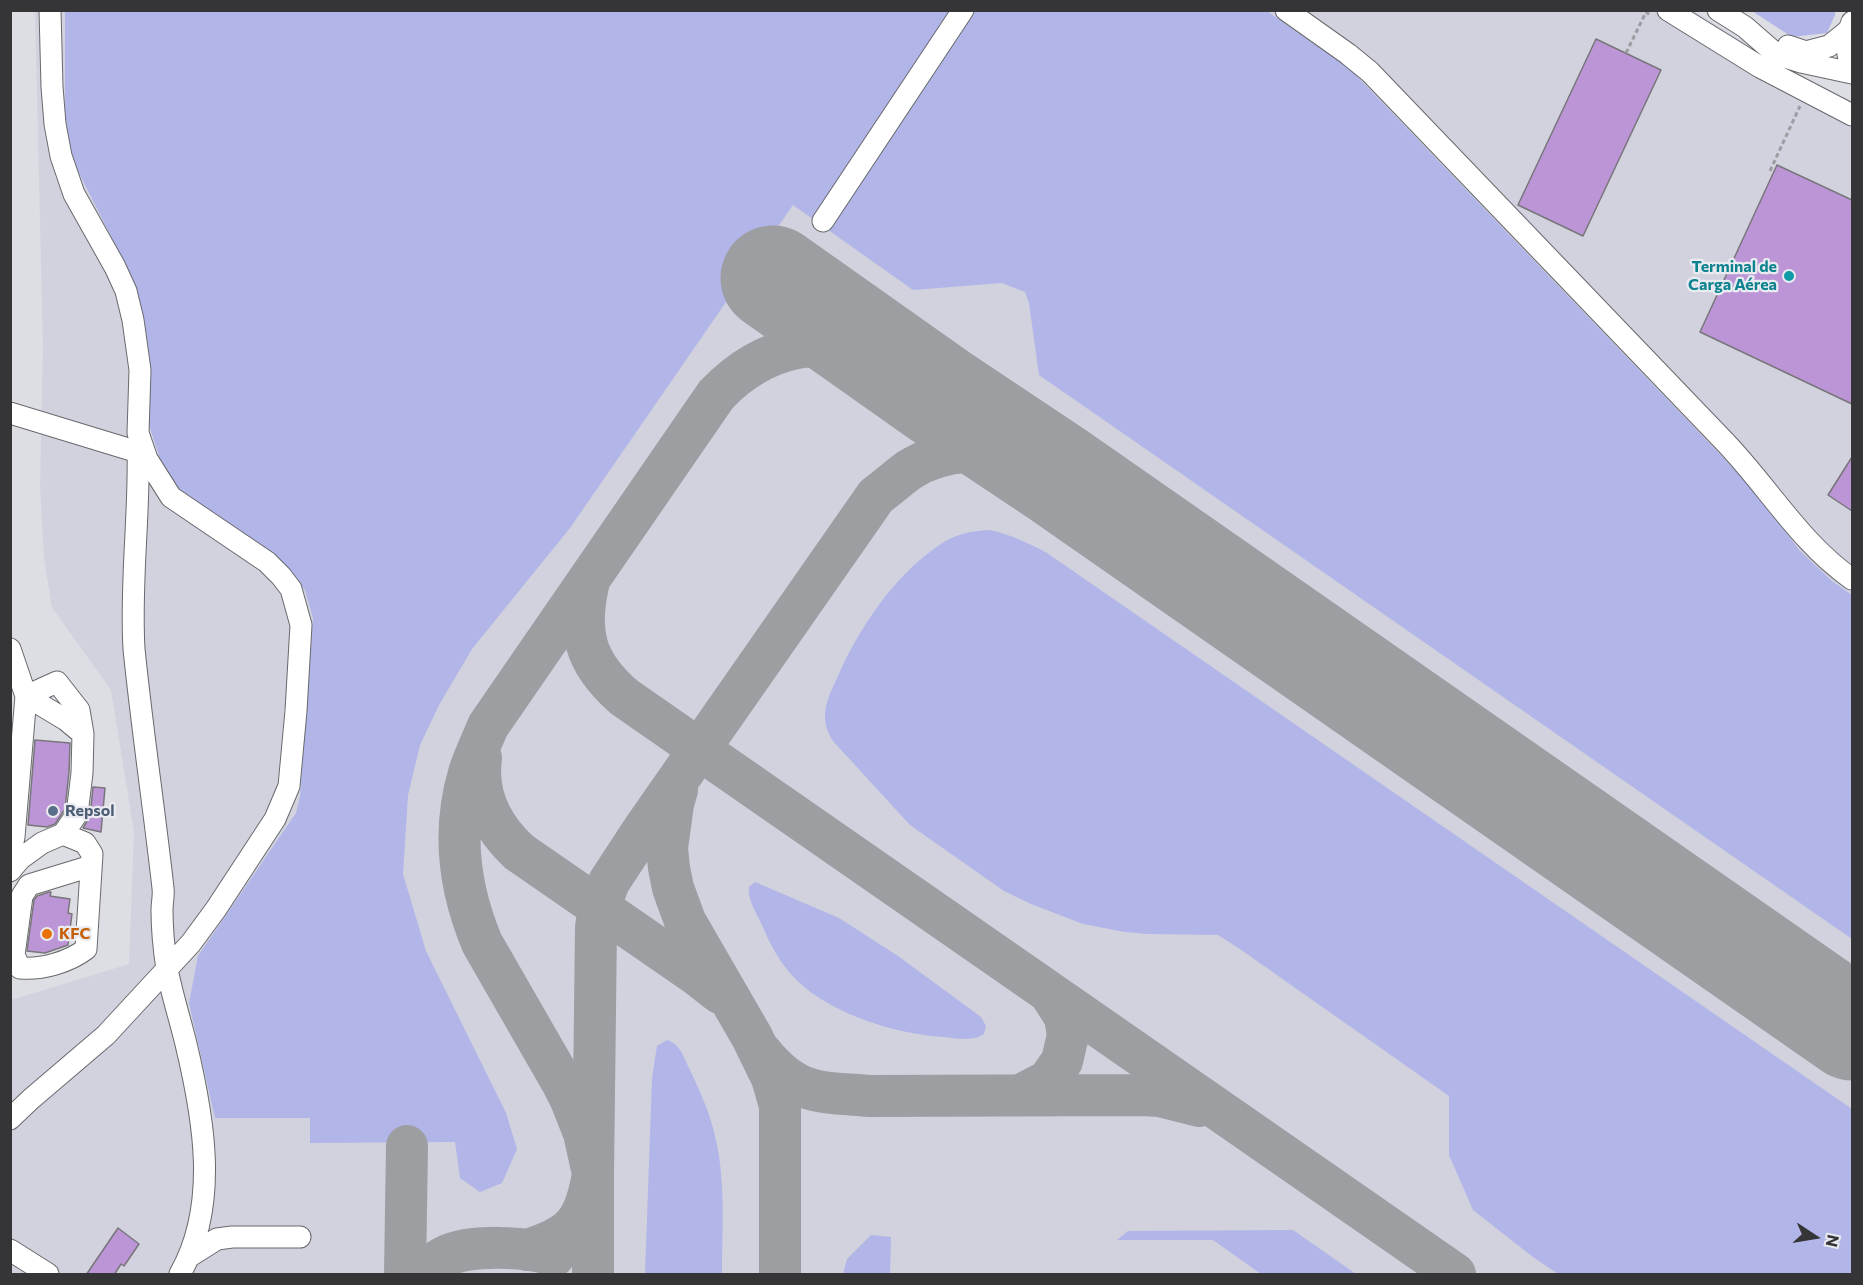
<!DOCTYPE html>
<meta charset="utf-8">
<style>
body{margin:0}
#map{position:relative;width:1863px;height:1285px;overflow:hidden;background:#dddee3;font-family:Commissioner,sans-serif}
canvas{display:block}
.frame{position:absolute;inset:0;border:12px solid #353537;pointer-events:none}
.north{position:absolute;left:1785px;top:1207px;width:60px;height:60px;-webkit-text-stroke:4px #eaebf0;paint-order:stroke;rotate:102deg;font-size:16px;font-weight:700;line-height:24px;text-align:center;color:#353537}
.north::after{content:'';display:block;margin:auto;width:21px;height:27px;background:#353537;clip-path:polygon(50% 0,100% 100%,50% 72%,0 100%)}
</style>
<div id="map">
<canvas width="1863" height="1285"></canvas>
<div class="frame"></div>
<div class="north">N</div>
</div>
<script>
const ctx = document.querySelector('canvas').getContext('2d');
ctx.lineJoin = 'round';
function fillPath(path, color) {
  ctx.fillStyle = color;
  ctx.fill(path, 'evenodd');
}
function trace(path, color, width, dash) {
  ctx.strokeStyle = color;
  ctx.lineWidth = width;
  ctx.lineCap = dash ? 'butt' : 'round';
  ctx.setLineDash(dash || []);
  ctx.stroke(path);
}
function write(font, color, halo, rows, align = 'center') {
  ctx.font = font + ' Commissioner,sans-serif';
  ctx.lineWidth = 4.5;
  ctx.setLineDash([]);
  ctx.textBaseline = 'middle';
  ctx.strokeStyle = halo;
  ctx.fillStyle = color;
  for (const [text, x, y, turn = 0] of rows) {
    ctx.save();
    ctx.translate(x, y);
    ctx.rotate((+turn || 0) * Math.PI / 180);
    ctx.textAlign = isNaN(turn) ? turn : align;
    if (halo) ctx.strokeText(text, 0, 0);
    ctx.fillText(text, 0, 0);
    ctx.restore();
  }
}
fillPath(new Path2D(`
 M35 11H1694L1798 76 1852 101V1274H11V1000L129 964 134 832 111 690 52 608 44 558 40 486 43 346Z`), '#d1d2de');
fillPath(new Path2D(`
 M1835 10V15L1827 33 1792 37 1752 11Z
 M65 11H1267L1350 69 1759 495 1799 550 1832 581 1852 595V939L1039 375 1029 303 1025 292 1002 283 913 290 793 205 570 528 472 649 439 705 420 745 408 795 403 874 426 951 506 1113 517 1149 502 1183 480 1192 460 1178 455 1142 310 1143V1118H215L189 1003 198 956 296 813 300 797 313 618 305 590 279 560 191 503 164 471 149 425 151 368 146 333 133 288 124 262 70 155 65 110Z
 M990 530C1011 535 1029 543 1047 553L1852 1109V1274H1558L1533 1257 1473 1210 1449 1155V1096L1237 947 1218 935 1148 934 1125 932 1083 924 1031 904 1004 891 910 825 833 741C828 733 825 726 825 715 825 702 832 689 838 676 859 628 894 576 938 546 954 534 971 531 990 530Z
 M755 882 839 918 898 956 981 1017 986 1026 984 1034C973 1042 956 1038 943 1037 894 1034 823 1012 790 973 778 959 769 942 762 925 757 914 747 899 749 887Z
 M667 1040C679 1043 684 1057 689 1068 699 1089 710 1113 715 1136 726 1181 722 1229 722 1274H645L652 1078 657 1046Z
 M1293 1230 1356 1274H1261L1213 1240H1117L1128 1231Z
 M871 1235 891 1237 890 1274H843L847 1259Z`), '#b1b5e8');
trace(new Path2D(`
 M589 581C577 632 584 662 624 697L1455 1274
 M481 758C476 795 492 827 519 852L697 975 720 993
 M677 790 673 804 667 848 669 868 673 888 685 921 752 1037 772 1078 780 1106V1274
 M761 1052C796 1096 820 1092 870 1096L1142 1095 1159 1096 1199 1106
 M1021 1095 1048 1081 1062 1061 1068 1035 1065 1017 1051 995
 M527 1250C573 1236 585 1222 593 1174L596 927 599 908 609 882 643 830 876 496C887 488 898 478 909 470 943 448 990 447 1027 460 1037 464 1047 470 1057 474
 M405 1274 407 1146
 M423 1274C429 1268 436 1261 444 1257 469 1244 528 1246 554 1256
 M593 1274V1174L584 1133 571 1100 563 1084 482 943C459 888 452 830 469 773 474 757 482 741 488 726L716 395C764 344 827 332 890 361`), '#9d9ea2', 42);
trace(new Path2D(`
 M773 278 940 396 1057 474 1852 1028`), '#9d9ea2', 105);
const building = new Path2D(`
 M1596 39 1661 70 1583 236 1518 205Z
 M1777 165 1852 200V404L1700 332Z
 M1852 457V511L1828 495Z
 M35 740 70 743 69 772 65 809 55 824 47 827 28 825Z
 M93 787 105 788 101 832 83 828 90 816Z
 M49 892H51L50 896 70 899 68 913 72 914 68 945 45 953 27 951 34 900 37 896Z
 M118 1228 139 1244 124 1266 121 1264 114 1275H86Z`);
fillPath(building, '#bc95d7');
trace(building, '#78767a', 1.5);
const minor = new Path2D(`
 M1286 10 1348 54 1370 72C1488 195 1605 317 1723 440 1767 485 1800 543 1852 579
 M1668 10 1760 67 1852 115
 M1718 10 1745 27 1776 54 1801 62 1852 73
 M1852 22C1846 36 1845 52 1852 66
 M1788 46 1806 52 1829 46 1849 30
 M823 221 963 10
 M10 413 138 452
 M138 446C140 514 130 581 134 649 142 728 154 808 163 888 164 895 162 903 162 910 162 930 164 950 167 969 172 995 180 1019 186 1044 204 1119 219 1205 180 1274
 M10 649 26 696 14 837 10 857
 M26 696 57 682 79 710 83 734
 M63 834 85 843 92 854 86 949C69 962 42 970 20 968L14 955 22 896 29 885 91 866
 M10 871 20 859 42 843 63 834 77 814 82 773 83 734 66 720 26 696
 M10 1119 31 1099 106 1035 191 943 216 909 275 819 289 786 296 711 301 625 291 589 281 576 267 562 171 497 147 459 138 433 140 370 133 320 126 291 115 267 74 194 61 156 55 124 52 87 50 10
 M10 1250 48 1274
 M190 1256 217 1239 232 1237H300`);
trace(minor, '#68696d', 23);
trace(new Path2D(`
 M1626 53 1646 12 1650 15
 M1770 171 1800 106`), '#9d9da1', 3, [4.5, 3]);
trace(minor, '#fff', 21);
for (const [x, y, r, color] of [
 [1789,276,6,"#0f9aa8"],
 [53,811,6,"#5c6f8a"],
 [47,934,6,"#e8710a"]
]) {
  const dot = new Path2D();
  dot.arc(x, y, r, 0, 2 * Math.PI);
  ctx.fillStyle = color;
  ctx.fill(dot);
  trace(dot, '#eaebf0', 2);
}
write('bold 16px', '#0d838f', '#eaebf0', [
 ["Terminal de",1777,267],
 ["Carga Aérea",1777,285]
], 'right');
write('bold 16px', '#4e5e75', '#eaebf0', [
 ["Repsol",65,811]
], 'left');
write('bold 16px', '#c56008', '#eaebf0', [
 ["KFC",59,934]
], 'left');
</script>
